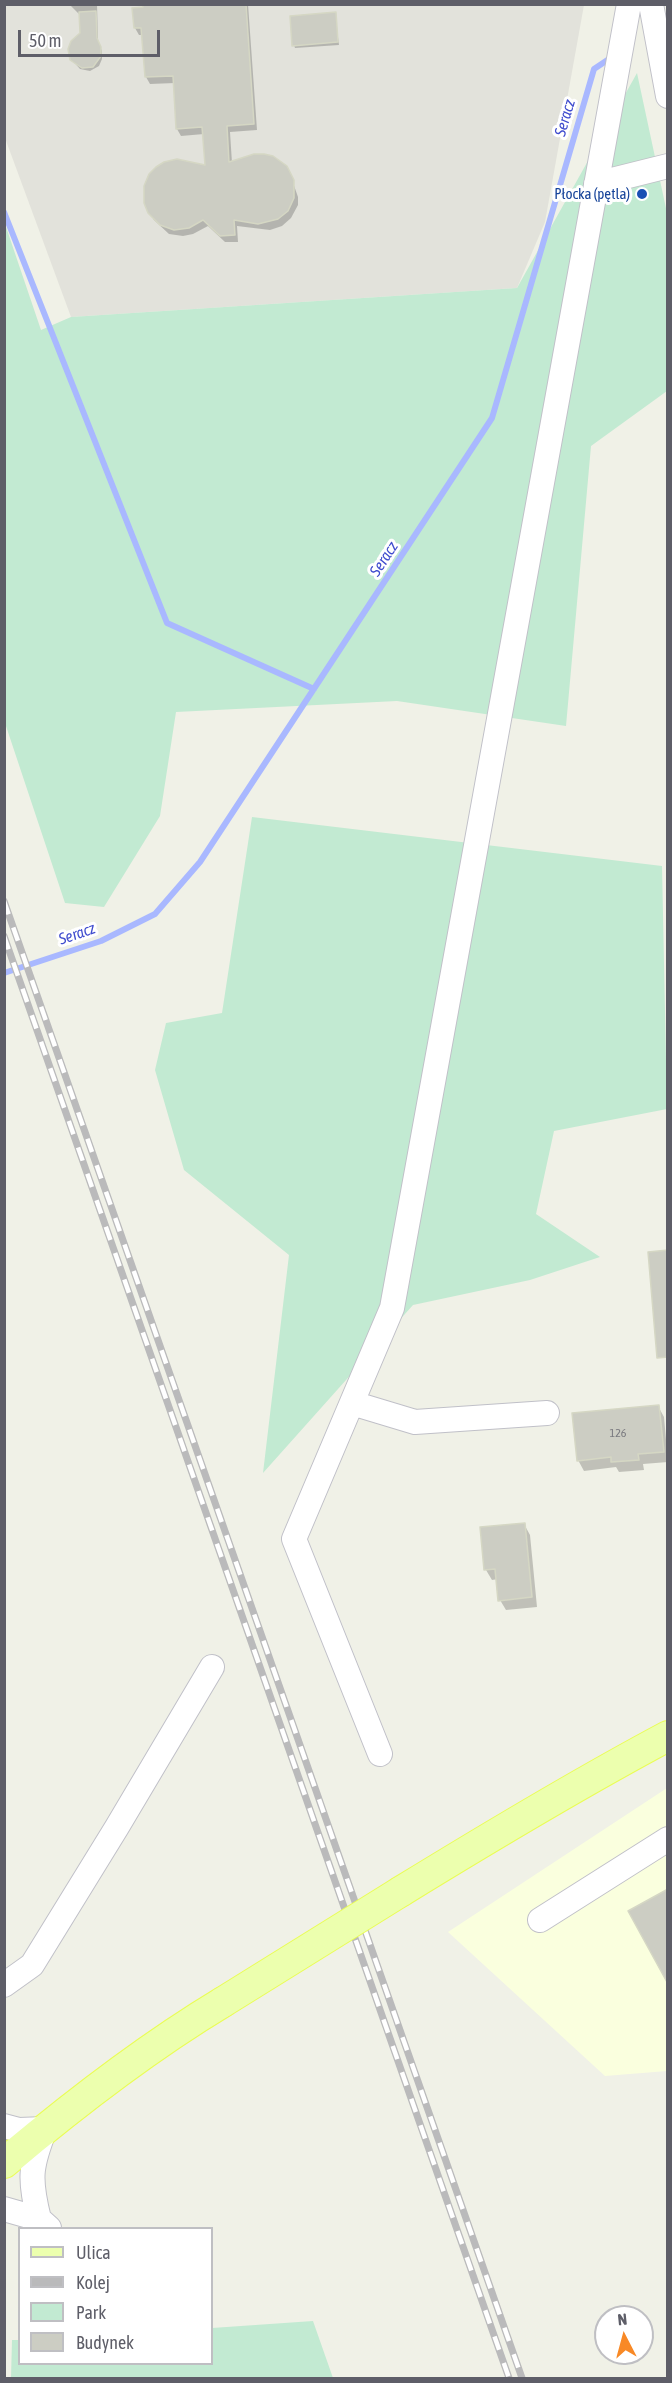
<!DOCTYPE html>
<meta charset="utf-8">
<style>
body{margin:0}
#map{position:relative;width:672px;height:2383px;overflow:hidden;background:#f0f1e7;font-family:"Asap Condensed",sans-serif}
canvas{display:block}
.frame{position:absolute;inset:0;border:6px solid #5e5e68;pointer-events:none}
.legend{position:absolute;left:18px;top:2227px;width:195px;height:138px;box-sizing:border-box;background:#fff;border:2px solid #bfbfc3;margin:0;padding:8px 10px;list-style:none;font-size:18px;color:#5e5e68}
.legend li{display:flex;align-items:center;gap:12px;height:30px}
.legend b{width:30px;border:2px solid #bfbfc3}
.north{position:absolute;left:594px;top:2305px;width:60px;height:60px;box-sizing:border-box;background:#fff;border:2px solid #bfbfc3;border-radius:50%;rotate:354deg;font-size:16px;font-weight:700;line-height:24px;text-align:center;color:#5e5e68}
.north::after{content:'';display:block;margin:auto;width:21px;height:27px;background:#f88926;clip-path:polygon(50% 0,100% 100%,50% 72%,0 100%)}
.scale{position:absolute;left:18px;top:30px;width:142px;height:27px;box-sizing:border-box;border:3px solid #5e5e68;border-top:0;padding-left:8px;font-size:18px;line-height:21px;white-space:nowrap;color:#5e5e68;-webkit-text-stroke:4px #fff;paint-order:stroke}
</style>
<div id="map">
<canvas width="672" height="2383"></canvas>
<div class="frame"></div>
<ul class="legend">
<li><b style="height:8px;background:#ecffae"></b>Ulica</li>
<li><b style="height:8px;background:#bababb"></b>Kolej</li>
<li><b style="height:16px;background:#c2ead2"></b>Park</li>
<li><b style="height:16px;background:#cccdc3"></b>Budynek</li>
</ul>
<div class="north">N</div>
<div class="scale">50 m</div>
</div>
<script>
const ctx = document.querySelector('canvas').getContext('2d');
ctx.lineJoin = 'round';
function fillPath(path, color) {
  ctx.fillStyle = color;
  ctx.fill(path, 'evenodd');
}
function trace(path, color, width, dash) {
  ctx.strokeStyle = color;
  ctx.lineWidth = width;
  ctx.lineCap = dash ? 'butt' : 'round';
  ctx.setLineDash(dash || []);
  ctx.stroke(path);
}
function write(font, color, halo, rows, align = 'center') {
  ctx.font = font + ' "Asap Condensed",sans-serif';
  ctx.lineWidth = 6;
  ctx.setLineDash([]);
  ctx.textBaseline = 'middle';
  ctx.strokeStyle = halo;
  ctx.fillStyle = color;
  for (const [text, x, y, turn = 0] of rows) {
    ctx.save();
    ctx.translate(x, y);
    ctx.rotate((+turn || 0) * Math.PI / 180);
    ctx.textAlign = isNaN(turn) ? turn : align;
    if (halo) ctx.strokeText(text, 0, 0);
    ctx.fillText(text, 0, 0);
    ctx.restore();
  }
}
fillPath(new Path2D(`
 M667 1788V2071L605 2076 448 1932Z`), '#faffde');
fillPath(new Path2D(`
 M5 5H584L545 222 517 288 71 317 5 138Z`), '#e2e2db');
fillPath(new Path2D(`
 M637 73 667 213V391L591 446 566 726 397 701 176 712 160 816 104 907 65 903 5 723 4 221 41 330 71 317 517 288Z
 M252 817 662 866 667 1109 554 1131 536 1214 600 1257 530 1280 413 1305 263 1473 289 1255 184 1170 155 1070 166 1023 222 1013Z
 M313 2321 333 2378H11L12 2340H19L20 2364H212V2328Z`), '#c2ead2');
fillPath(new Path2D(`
 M69 4H97L98 42 102 51V59L99 66 90 71 80 69 72 60 82 34 80 15Z
 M144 4H248L257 130 230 132 232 163 290 174 298 197V205L291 218 282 226 270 230 237 226 238 242H225L208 226 193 234 183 236 169 234 154 220 149 212 207 167 204 134 181 136 177 129 175 83 150 84 146 77 143 35H139L135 28 144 9Z
 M335 14 339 45 295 48 294 45Z
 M658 1406 664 1417 668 1462 643 1464 644 1470 619 1472 616 1467 584 1471 578 1460Z
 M524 1524 530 1535 537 1607 506 1610 500 1600 498 1579 492 1580 486 1570Z`), '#0003');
trace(new Path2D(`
 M4 212 167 623 314 689
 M4 973 101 941 155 914 200 862 492 418 594 69 612 57`), '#a9b8ff', 6);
const building = new Path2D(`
 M142 4H246L254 124 227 126 229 162 254 154H264L273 156 287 166 294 180V198L288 211 278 219 258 224 234 220 235 235 220 236 203 220 189 228 174 230 160 225 148 213 144 203V186L149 174 156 167 164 162 177 159 205 165 202 127 176 129 173 76 145 77 141 28H134L132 8 143 7Z
 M96 11 97 38 101 47V56L93 67 82 68 70 60 68 49 71 41 80 33 79 12Z
 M336 12 338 42 292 46 290 16Z
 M668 1250V1357L657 1358 648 1252Z
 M659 1405 664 1452 638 1454 639 1460 611 1462V1457L577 1461 572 1413Z
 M525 1523 532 1597 498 1601 495 1569 484 1570 480 1527Z
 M668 1889V1984L628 1911Z`);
fillPath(building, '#cccdc3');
trace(building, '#d5d7c4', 1.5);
const minor = new Path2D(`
 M651 4 668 96
 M596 184 668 166
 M352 1403 415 1422 547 1413
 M380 1754 294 1539 392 1308 629 4
 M540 1920 668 1839
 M4 1985 32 1965 117 1827 212 1667
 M4 2126 19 2130 45 2129C30 2167 29 2179 39 2219
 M4 2209 39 2219 49 2228`);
const major = new Path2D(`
 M400 1892C488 1838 576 1785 668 1736
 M4 2163C74 2104 145 2049 223 2002`);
trace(minor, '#c0c0c8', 26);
trace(major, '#eafd54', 32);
trace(minor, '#fff', 24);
trace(major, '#ecffae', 30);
const rail = new Path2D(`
 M4 901 522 2378
 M4 936 509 2378`);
trace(rail, '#bababb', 7);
trace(rail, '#fff', 4.5, [14]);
const majorBridge = new Path2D(`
 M223 2002 400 1892`);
trace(majorBridge, '#eafd54', 32, []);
trace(majorBridge, '#ecffae', 30);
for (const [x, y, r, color] of [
 [642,194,6,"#1a4fb4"]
]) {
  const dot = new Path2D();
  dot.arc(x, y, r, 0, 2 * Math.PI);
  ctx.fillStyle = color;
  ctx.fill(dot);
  trace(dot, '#fff', 2);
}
write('12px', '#7a7a7f', null, [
 ["126",618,1433]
]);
write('15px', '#164399', '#fff', [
 ["Płocka (pętla)",630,194]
], 'right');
write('italic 16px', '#404dce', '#fff', [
 ["Seracz",565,118,-74],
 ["Seracz",384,559,-57],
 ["Seracz",77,934,-19]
]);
</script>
